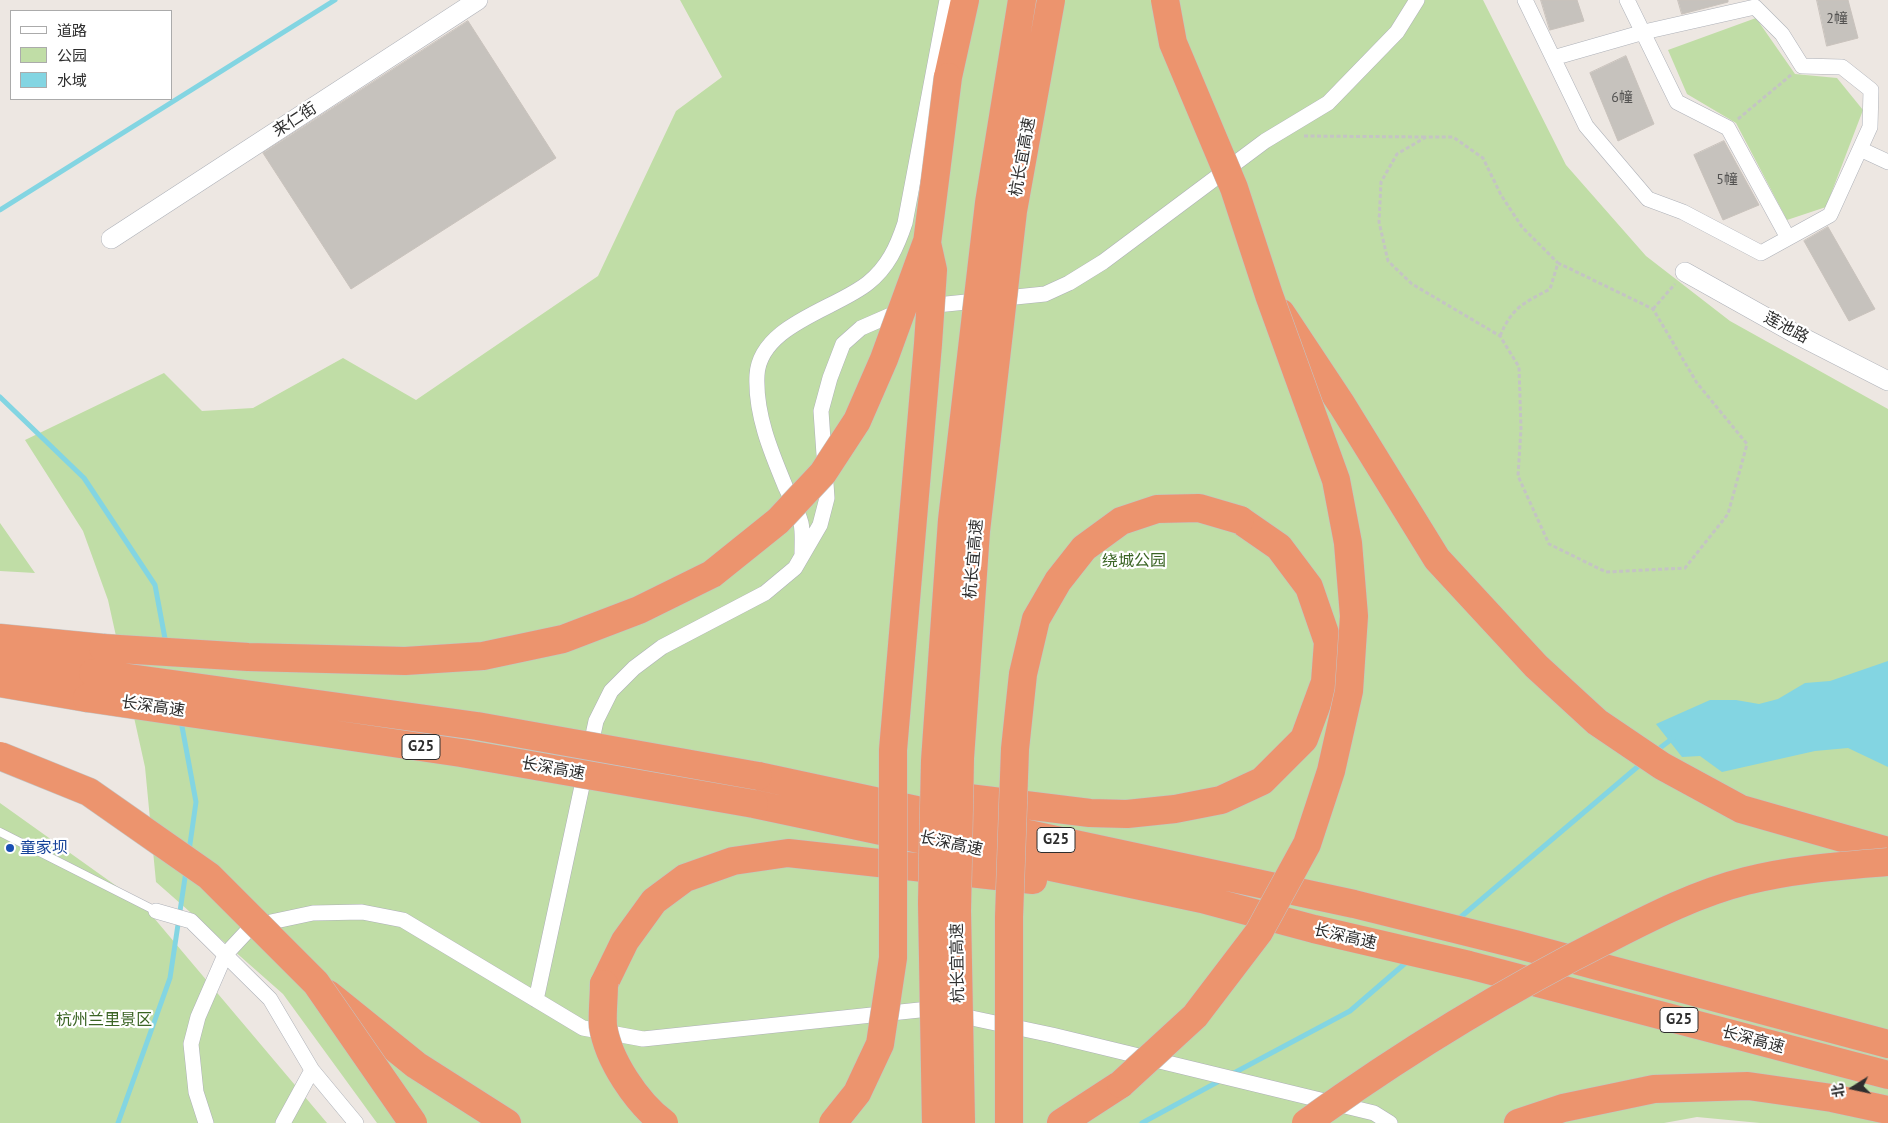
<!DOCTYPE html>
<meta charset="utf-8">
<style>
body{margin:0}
#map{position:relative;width:1888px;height:1123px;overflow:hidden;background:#ede7e2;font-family:"PT Sans","Noto Sans SC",sans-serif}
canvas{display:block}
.legend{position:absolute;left:10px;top:10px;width:162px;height:90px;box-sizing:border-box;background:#fff;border:1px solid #ababab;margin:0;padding:6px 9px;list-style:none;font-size:15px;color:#2e2e2e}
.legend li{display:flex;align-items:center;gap:10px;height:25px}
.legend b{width:25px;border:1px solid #ababab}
.north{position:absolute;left:1828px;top:1063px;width:50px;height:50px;-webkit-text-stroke:4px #fff;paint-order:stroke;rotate:260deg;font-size:14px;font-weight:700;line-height:20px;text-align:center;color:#2e2e2e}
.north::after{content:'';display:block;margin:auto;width:18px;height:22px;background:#2e2e2e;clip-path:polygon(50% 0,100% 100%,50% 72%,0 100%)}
</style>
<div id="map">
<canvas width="1888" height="1123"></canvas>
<ul class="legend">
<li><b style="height:6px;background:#fff"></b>道路</li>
<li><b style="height:14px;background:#c0dda6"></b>公园</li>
<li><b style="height:14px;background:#83d5e2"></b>水域</li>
</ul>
<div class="north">北</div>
</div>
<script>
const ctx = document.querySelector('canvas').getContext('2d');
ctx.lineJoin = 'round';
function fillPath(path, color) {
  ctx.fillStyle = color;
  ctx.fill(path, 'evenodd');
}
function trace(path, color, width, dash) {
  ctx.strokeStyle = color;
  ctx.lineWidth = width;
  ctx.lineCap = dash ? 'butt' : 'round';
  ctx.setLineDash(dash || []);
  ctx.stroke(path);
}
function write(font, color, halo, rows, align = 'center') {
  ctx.font = font + ' "PT Sans","Noto Sans SC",sans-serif';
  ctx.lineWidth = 4.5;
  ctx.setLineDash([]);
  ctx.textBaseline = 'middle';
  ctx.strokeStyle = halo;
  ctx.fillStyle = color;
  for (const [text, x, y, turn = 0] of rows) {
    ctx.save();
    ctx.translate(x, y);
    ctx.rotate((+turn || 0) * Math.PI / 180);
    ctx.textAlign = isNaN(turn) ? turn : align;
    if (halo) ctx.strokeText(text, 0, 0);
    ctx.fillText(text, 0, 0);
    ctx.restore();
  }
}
fillPath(new Path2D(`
 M680 0H1483L1566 165 1646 256 1730 321 1888 409V1123H1760L1697 1117 1664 1123H377L283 994 156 882 145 767 108 600 83 531 25 440 164 373 202 411 253 408 343 358 416 400 598 276 676 111 722 77Z
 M1756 18 1795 74 1837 78 1863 110 1826 207 1787 220 1736 123 1687 94 1668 50Z
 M0 523 35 573 0 571Z
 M0 803 143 905 327 1123H0Z`), '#c0dda6');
fillPath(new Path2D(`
 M1888 661V767L1848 748 1815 751 1722 772 1700 756 1682 757 1656 724 1710 700H1736L1759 704 1778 699 1805 683 1830 681Z`), '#83d5e2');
trace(new Path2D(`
 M0 210 335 0
 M0 397 84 478 155 585 166 644
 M181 721 196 802 189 851
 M1656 751 1673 738
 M1456 921 1642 763
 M1232 1074 1350 1011 1409 960
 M118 1123 170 978 186 871
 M1142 1123 1223 1079`), '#83d5e2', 5);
const building = new Path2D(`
 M1541 0H1577L1584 21 1550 30Z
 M1678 0H1728V2L1682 14Z
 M1817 0H1848L1858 38 1827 46Z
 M468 21 556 158 351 289 263 153Z
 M1626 56 1654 124 1618 141 1590 73Z
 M1724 141 1759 205 1723 220 1694 155Z
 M1828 227 1875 309 1849 321 1804 241Z`);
fillPath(building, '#c6c2bd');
trace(building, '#c9c2bc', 1);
const service = new Path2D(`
 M0 832 156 911`);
const minor = new Path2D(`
 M1525 0 1586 126 1648 199 1683 212 1761 253 1830 215 1860 149 1888 162
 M1627 0 1677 102 1728 128 1788 238
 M1553 58 1644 32 1755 7 1782 34 1802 66 1842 67 1871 90 1870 127 1860 149
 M802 554C802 544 803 532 801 523 798 511 791 499 786 488 771 452 755 414 757 375 760 325 836 309 868 283 888 267 897 247 905 223L947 0
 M156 911 191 921 270 999 312 1070 356 1123
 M536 1000 596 721 611 691 634 668 662 647 765 593 795 568 820 525 827 498 821 411 830 378 843 344 861 328 907 308 1045 294 1069 283 1103 262 1265 141 1328 103 1397 32 1417 0
 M206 1123 196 1092 191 1044 198 1017 225 955 252 926 313 913 362 912 403 920 583 1028 643 1039 929 1009 1052 1035 1374 1113 1390 1123
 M283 1123 312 1070`);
const tertiary = new Path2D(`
 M111 239 478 0
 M1685 272 1794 333 1888 381`);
const motorway = new Path2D(`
 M948 77 965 0
 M1281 313 1342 405 1437 559 1536 666 1597 722 1662 766 1741 809 1888 851
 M0 638 103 648
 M0 661 93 673
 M0 683 87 698
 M758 776 1354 904 1515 944 1888 1044
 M936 794 1090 813 1127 814 1175 809 1221 800 1262 781 1304 739 1325 682 1328 642 1309 587 1279 547 1240 520
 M754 804 1202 899 1314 929 1469 965 1888 1075
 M604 984 625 941 654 901 685 878 733 861 788 853 1033 880
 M328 994 416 1065 507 1123
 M1061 1123 1121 1084
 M1518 1123 1563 1108 1654 1089 1748 1086 1832 1098 1888 1110`);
trace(service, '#aeb1b8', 9);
trace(minor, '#aeb1b8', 16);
trace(tertiary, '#aeb1b8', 20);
trace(motorway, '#c4c4c4', 29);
trace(new Path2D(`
 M1738 119 1791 75
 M1304 136 1425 137
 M1653 309 1675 284
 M1500 336C1512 307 1524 303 1550 289L1558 263 1653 309 1697 383 1747 444 1728 514 1685 568 1606 572 1549 544 1518 476 1521 429 1519 367 1500 336 1412 284 1388 261 1379 222 1381 182 1397 154 1426 137H1453L1483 158 1501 195 1522 227 1558 263`), '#c4c4c4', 3, [4, 2.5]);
trace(service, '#fff', 8);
trace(minor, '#fff', 15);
trace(tertiary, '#fff', 19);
trace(motorway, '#ec946e', 28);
const motorwayBridge = new Path2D(`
 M103 648 248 657 405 661 483 656 563 639 639 610 712 574 778 521 823 473 857 421 884 359 926 244
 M93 673 477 726 758 776
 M87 698 461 753 754 804
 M0 756 89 792 209 876 316 983 413 1123
 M604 984C604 997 602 1013 603 1026 608 1060 637 1103 664 1123
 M1121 1084 1195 1016 1259 932 1307 844 1331 771 1349 691 1354 616 1348 543 1336 480 1269 295 1234 188 1173 43 1165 0
 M833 1123 857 1093 880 1044 893 958V750L928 344 933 270 927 243 948 77
 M936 1123 932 903 935 761 952 520 989 203 1022 0
 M961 1123 957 911 960 758 976 531 1013 211 1051 0
 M1009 1123V917L1015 749 1023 674 1036 619 1058 581 1084 548 1121 521 1157 509 1199 508 1240 520
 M1306 1123C1403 1053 1503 992 1610 938 1653 916 1698 893 1746 881 1793 869 1840 866 1888 862`);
trace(motorwayBridge, '#c4c4c4', 29, []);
trace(motorwayBridge, '#ec946e', 28);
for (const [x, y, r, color] of [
 [10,848,5,"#1a4fb4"]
]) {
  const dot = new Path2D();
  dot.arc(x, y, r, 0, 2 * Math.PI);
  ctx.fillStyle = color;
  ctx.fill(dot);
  trace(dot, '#fff', 2);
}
write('14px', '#545352', null, [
 ["2幢",1837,19],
 ["6幢",1622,98],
 ["5幢",1727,180]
]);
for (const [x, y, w] of [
 [421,747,38],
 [1056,840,38],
 [1679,1020,38]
]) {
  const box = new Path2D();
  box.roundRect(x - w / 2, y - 12.5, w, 25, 4);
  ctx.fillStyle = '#fff';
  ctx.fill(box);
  trace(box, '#2e2e2e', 1);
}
write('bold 15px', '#2e2e2e', null, [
 ["G25",421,747],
 ["G25",1056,840],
 ["G25",1679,1020]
]);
write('16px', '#2e2e2e', '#fff', [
 ["来仁街",295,120,-33],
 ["杭长宜高速",1023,157,-80],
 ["莲池路",1786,328,28],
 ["杭长宜高速",974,559,-85],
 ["长深高速",153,707,8],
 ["长深高速",553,769,10],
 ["长深高速",951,844,12],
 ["长深高速",1345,937,13],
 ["杭长宜高速",958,963,-91],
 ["长深高速",1753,1040,15]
]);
write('16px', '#3a6424', '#fff', [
 ["绕城公园",1134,561],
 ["杭州兰里景区",104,1020]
]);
write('16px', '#164399', '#fff', [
 ["童家坝",20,848]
], 'left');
</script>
